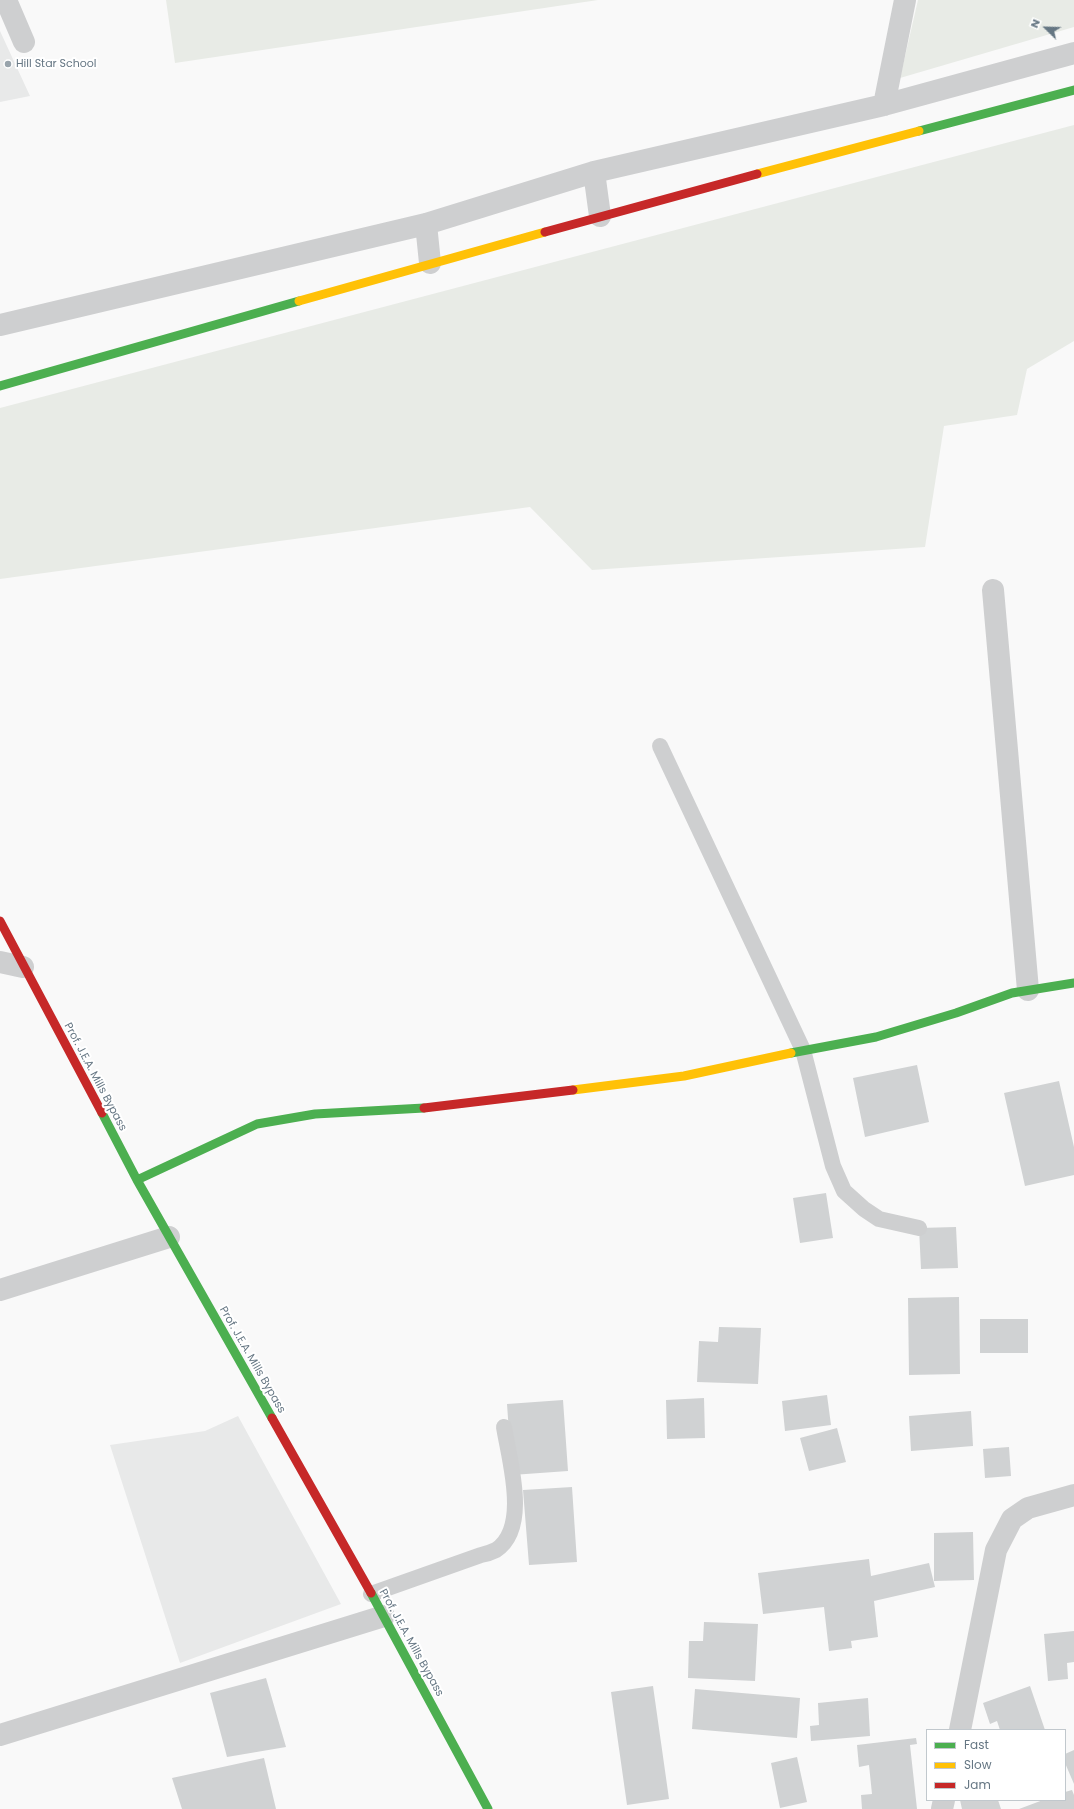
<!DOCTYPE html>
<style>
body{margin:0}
#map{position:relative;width:1074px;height:1809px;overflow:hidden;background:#f9f9f9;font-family:Poppins,sans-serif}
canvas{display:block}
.legend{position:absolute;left:926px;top:1729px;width:140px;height:72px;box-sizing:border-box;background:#fff;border:1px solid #c1c8cd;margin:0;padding:5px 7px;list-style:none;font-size:12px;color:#657683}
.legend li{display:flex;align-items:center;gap:8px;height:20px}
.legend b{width:20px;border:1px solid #c1c8cd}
.north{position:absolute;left:1026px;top:8px;width:40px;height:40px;-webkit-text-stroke:3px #fff;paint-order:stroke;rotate:293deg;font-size:11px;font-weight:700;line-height:16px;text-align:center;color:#657683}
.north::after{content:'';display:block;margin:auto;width:14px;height:18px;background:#657683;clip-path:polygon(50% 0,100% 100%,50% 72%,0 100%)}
</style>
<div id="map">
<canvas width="1074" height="1809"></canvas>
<ul class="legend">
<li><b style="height:5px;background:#4caf50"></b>Fast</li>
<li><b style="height:5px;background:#ffc107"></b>Slow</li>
<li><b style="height:5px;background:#c62828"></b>Jam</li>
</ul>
<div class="north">N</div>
</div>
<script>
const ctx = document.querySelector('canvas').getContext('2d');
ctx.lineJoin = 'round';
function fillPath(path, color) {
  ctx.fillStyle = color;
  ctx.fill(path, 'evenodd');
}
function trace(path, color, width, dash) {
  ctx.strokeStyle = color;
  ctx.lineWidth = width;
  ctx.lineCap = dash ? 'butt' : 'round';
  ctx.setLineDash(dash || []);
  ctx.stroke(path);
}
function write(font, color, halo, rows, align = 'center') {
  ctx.font = font + ' Poppins,sans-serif';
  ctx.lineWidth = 4;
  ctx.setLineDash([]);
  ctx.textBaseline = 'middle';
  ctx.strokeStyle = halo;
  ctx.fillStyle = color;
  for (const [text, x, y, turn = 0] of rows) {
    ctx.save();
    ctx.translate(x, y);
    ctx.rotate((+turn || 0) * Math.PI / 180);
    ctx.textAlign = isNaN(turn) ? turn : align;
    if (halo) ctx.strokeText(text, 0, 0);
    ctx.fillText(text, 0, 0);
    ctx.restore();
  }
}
fillPath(new Path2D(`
 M0 31 30 96 0 102Z
 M238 1416 341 1604 180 1663 110 1445 205 1431Z`), '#e8e9e9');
fillPath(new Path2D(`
 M166 0H598L175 63Z
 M918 0H1074V27L900 78Z
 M1074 125V341L1027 369 1017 415 944 426 925 547 592 570 530 507 0 579V408Z`), '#e8ebe6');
fillPath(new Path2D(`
 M917 1065 929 1122 865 1137 853 1078Z
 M1059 1081 1074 1147V1175L1025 1186 1004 1093Z
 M826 1193 833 1238 800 1243 793 1198Z
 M956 1227 958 1268 921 1269 919 1228Z
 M959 1297 960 1374 909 1375 908 1298Z
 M980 1319H1028V1353H980Z
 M719 1327 761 1328 758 1384 697 1382 699 1341 718 1342Z
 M827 1395 831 1425 785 1431 782 1401Z
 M704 1398 705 1438 667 1439 666 1400Z
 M563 1400 568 1471 512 1475 507 1404Z
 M971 1411 973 1446 911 1451 909 1416Z
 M837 1428 846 1462 809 1471 800 1438Z
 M1009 1447 1011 1476 985 1478 983 1449Z
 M572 1487 577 1562 529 1565 523 1490Z
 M973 1532 974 1580 934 1581V1533Z
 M869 1559 871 1576 929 1563 935 1587 874 1601 878 1637 851 1641 852 1648 829 1651 824 1607 763 1614 758 1573Z
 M704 1622 758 1624 755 1681 688 1678 689 1641H703Z
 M1074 1631V1662L1067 1663 1068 1679 1048 1681 1044 1634Z
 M266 1678 286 1747 227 1757 210 1693Z
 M653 1686 669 1799 627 1805 611 1692Z
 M1030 1686 1045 1730H1000L997 1721 990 1724 983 1703Z
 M695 1689 800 1698 797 1738 692 1729Z
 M868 1698 870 1736 811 1741 810 1726 819 1725 818 1703Z
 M916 1738 917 1744 910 1745 917 1809H862L861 1795 872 1794 869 1765 859 1767 857 1745Z
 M1074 1750V1784L1065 1763V1754Z
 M797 1757 807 1802 780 1808 771 1763Z
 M264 1758 276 1809H182L172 1778Z
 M1072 1790 1074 1795V1809H1019L1043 1800H1065V1792Z
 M960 1800H998L1001 1809H962Z`), '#d0d2d3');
trace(new Path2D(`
 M660 746 803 1050 833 1166 844 1191 864 1209 879 1219 919 1228
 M371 1594 481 1555C486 1554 492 1552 496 1550 530 1528 509 1459 504 1427`), '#cecfd0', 16);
trace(new Path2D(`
 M6 0 24 42
 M884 105 905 0
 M594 172 600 216
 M426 224 430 263
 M0 325 426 224 594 172 884 105 1074 53
 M993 590 1028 990
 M0 962 23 967
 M0 1290 169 1237
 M960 1730 996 1550 1012 1519 1028 1508 1074 1495
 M0 1735 384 1616
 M942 1809 944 1800`), '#cecfd0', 22);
trace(new Path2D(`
 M919 131 1074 90
 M0 386 299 301
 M791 1053 876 1037 956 1013 1012 993 1074 983
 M102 1113 137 1180 272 1418
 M137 1180 257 1124 315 1114 424 1108
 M371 1593 488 1809`), '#4caf50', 9);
trace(new Path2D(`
 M757 174 919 131
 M299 301 545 232
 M573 1090 684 1076 791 1053`), '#ffc107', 9);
trace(new Path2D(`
 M545 232 757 174
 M0 921 102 1113
 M424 1108 573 1090
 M272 1418 371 1593`), '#c62828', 9);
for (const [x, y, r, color] of [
 [8,64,4,"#99a4ac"]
]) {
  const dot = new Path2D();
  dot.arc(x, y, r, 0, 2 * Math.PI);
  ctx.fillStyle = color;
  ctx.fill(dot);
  trace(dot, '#fff', 1.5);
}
write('11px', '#657683', '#fff', [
 ["Hill Star School",16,64]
], 'left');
write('11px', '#657683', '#fff', [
 ["Prof. J.E.A. Mills Bypass",95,1077,62],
 ["Prof. J.E.A. Mills Bypass",252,1360,60],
 ["Prof. J.E.A. Mills Bypass",411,1643,61]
]);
</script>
